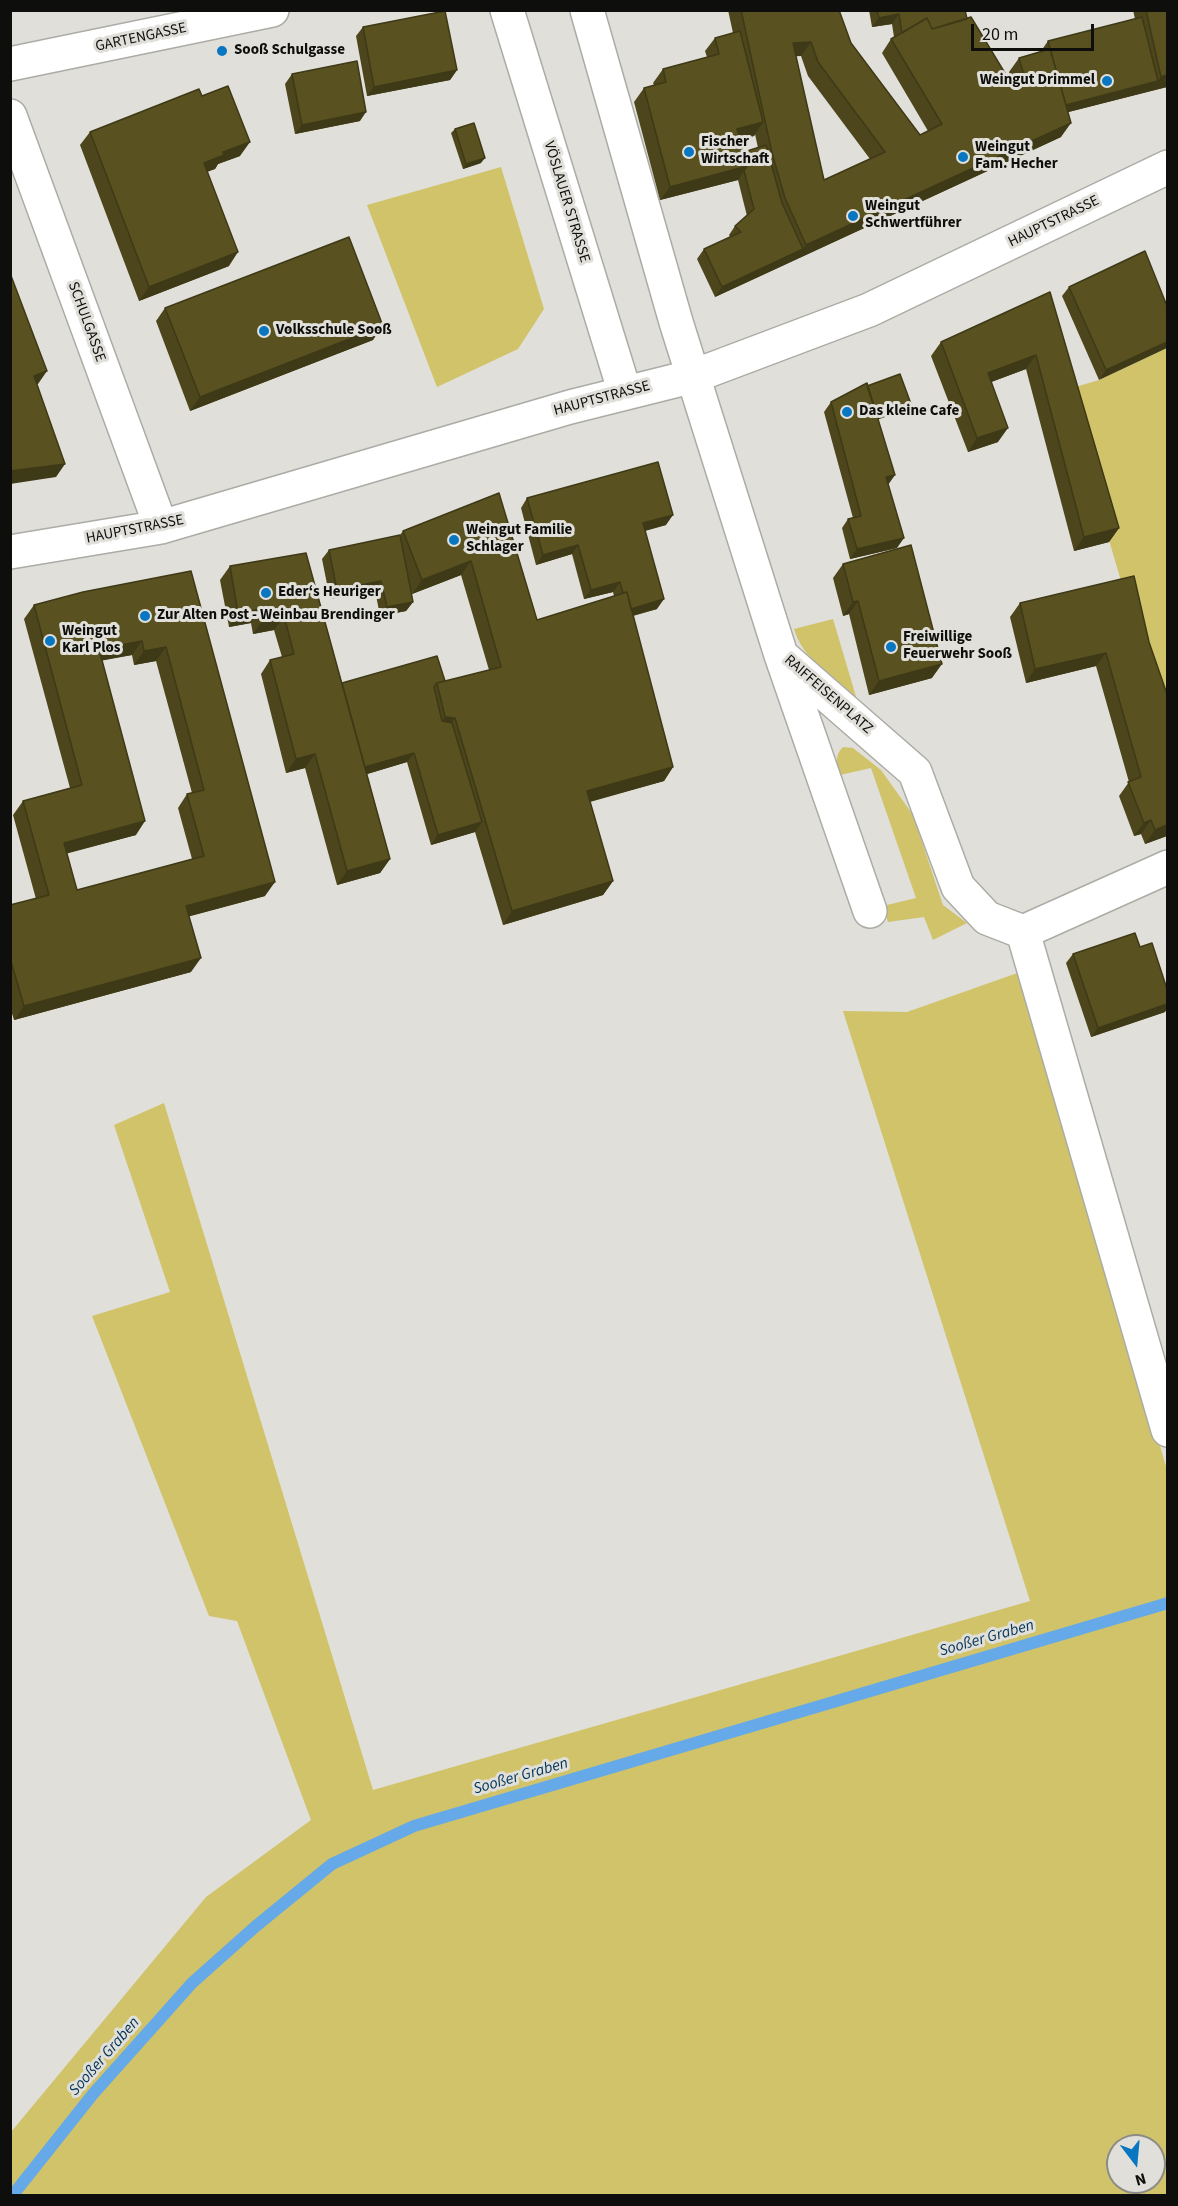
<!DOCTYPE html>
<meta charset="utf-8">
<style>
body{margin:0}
#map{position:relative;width:1178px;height:2206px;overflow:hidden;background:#e0dfd9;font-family:"Source Sans 3",sans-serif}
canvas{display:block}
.frame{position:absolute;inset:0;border:12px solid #0e0e0c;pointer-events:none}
.north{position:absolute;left:1106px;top:2134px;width:60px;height:60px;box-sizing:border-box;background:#e0dfd9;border:2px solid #8c8b87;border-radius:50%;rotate:164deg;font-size:16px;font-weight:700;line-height:24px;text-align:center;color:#0e0e0c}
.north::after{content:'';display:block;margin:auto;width:21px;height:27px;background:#0876c1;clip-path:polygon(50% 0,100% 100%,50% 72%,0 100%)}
.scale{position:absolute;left:971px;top:24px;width:123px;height:27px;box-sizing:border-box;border:3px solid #0e0e0c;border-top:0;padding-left:8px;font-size:18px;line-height:21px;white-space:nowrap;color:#0e0e0c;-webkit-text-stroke:4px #e0dfd9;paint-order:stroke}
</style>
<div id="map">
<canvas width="1178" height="2206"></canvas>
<div class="frame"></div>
<div class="north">N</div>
<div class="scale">20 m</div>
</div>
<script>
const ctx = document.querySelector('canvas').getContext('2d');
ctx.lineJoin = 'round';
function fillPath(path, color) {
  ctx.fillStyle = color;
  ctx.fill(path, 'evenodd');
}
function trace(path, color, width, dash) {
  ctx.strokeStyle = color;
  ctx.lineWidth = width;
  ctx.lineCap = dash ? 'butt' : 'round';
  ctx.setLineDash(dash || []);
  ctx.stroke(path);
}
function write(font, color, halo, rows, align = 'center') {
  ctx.font = font + ' "Source Sans 3",sans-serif';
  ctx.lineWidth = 6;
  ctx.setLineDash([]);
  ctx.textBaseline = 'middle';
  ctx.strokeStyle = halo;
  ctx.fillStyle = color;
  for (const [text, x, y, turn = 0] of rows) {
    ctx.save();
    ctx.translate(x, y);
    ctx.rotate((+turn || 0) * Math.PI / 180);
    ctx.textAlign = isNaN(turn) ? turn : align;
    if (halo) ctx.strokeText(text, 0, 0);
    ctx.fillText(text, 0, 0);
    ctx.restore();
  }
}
fillPath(new Path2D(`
 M501 167 544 309 518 349 437 387 367 205Z
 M1167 348V738L1065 390 1099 380Z
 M833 619 857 700C835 681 802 658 794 629Z
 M843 747 853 748 881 770 913 815 943 905 967 923 933 940 924 917 888 922 883 906 916 898 871 768 840 775C837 764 834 756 843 747Z
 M1023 971 1167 1470V2195L11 2196V2132L206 1897 311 1820 237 1621 209 1616 92 1316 170 1292 114 1125 164 1103 373 1790 1030 1601 843 1011 907 1012ZM1118 2146H1154V2182H1118Z`), '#d1c36a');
trace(new Path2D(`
 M12 2196 93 2094 192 1983 256 1926 332 1864 414 1826 1168 1603`), '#65a9e8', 12);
const minor = new Path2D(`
 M507 10 625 393
 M587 10 676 322 781 655 870 911
 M10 64 272 10
 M10 116 161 527
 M10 552 161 527 570 407 694 376 869 310 1168 167
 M782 656 915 772 958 887 987 918 1023 932
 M1023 932 1168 1430
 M1023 932 1168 867`);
trace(minor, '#acaca6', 36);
trace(minor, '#fff', 33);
fillPath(new Path2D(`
 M728 10H839L851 43 920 135 928 131 882 53 891 39 894 37 892 24 872 27 869 10H965L967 19 1013 87 1009 72 1019 58 1041 51 1048 41 1135 19 1133 10H1167V87L1068 112 1061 137 715 297 697 259 704 249 730 237 729 235 735 226 747 216 738 180 660 200 634 102 644 88 654 85 653 83 663 69 707 57 705 51 715 38 733 33ZM796 56H801L808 76 870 159 824 180ZM755 134 758 148 744 152 740 139 754 136Z
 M363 27 457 70 450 80 367 96 356 36Z
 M292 74 360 121 295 134 285 84Z
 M202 96 240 156 218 164 215 169 207 171 229 266 139 301 80 145 90 132Z
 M455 129 481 163 463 169 451 133Z
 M1069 287 1167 306 1099 380 1062 296Z
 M1050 292 1119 528 1109 542 1074 551 1026 369 991 382 998 442 968 452 931 356 941 342Z
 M165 308 373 340 190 411 156 321Z
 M867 386 907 409 878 419 897 548 850 559 842 528 848 519 853 518 824 412 831 402Z
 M499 493 537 620 614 596 613 592 584 599 572 554 536 565 521 508 527 498 666 525 645 531 657 609 633 616 673 767 664 781 590 802 613 881 603 895 503 925 475 832 431 845 407 762 367 774 390 859 380 873 337 885 305 768 286 773 261 674 270 660 282 657 274 630 253 634 251 623 229 627 220 580 230 566 306 553 342 683 445 681 489 670 461 575 412 594 410 588 413 602 406 611 380 616 375 590 330 599 322 559 329 550 400 535 403 531Z
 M843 564 932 678 869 695 849 614 843 616 833 578Z
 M191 571 265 896 189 916 191 972 14 1020 10 1007V905L36 899 13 815 23 801 70 788 24 619 34 605ZM132 655 134 665 156 661 192 793 187 794 178 808 192 859 77 890 67 853 136 835 102 660Z
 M1020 603 1149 642 1167 694V836L1145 844 1141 834 1134 836 1119 796 1129 782 1096 666 1026 683 1010 617Z
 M1140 947 1165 1012 1091 1037 1066 963 1073 954Z`), '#4d461c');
fillPath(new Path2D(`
 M899 14 892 24 872 27 879 18Z
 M811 42 801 56 783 57 793 43Z
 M457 70 450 80 367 96 374 87Z
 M1167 75V87L1151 91 1157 83 1151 91 1057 115 1064 105 1158 81 1161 77Z
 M366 112 360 121 295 134 302 125Z
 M763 122 754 136 728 142 737 129Z
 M1071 123 1061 137 715 297 722 287 803 249 806 245Z
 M250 142 240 156 218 164 215 169 194 177 204 163 223 152Z
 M485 158 481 163 463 169 466 164Z
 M747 166 738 180 660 200 670 187Z
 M238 252 229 266 139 301 149 287Z
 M383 326 373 340 190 411 200 397Z
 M1167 342V348L1099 380 1106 370Z
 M1036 355 1026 369 978 387 988 373Z
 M47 371 38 384 24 390 34 376Z
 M911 404 907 409 874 421 877 416Z
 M1008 428 998 442 968 452 977 438Z
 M65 464 56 477 10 484V471Z
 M895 475 888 485 886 477Z
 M673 515 666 525 636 533 643 523Z
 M1119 528 1109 542 1074 551 1084 537Z
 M904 538 897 548 850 559 857 549Z
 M578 545 572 554 536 565 543 555Z
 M471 561 461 575 412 594 422 580Z
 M381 581 375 590 330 599 337 590Z
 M620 582 613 592 584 599 591 590Z
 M664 599 657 609 620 619 627 610Z
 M858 601 849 614 843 616 853 602Z
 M413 602 406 611 380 616 387 607Z
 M261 609 251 623 229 627 238 613Z
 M284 616 274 630 253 634 263 620Z
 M142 641 132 655 89 663 99 649Z
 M166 647 156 661 134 665 144 651Z
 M1106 653 1096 666 1026 683 1035 669Z
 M942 664 932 678 869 695 879 681Z
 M445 717 455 718 445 732 435 731Z
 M414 753 407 762 354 778 361 768Z
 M315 754 305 768 286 773 296 759Z
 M673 767 664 781 577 805 587 791Z
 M1151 820 1141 834 1134 836 1144 823Z
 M145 821 136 835 54 857 64 843Z
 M482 822 475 832 431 845 438 835Z
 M1167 825V836L1145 844 1155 830Z
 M390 859 380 873 337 885 347 871Z
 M613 881 603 895 503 925 512 911Z
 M275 882 265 896 176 920 186 906Z
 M201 958 191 972 14 1020 24 1006Z
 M1167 1004V1009L1165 1012 1091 1037 1098 1028Z`), '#3e3916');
const building = new Path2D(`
 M741 10H839L851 43 920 135 942 124 891 39 927 18 932 29 971 17 1014 88 1026 82 1019 58 1050 49 1071 123 806 245 785 198 772 153ZM811 42 818 62 885 152 824 180 793 43Z
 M877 10H965L967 19 932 29 927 18 902 33 899 14 879 18Z
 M1146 10H1167V75L1161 77Z
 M445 11 457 70 374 87 363 27Z
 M1142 17 1158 81 1066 105 1048 41Z
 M740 31 763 122 737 129 747 166 670 187 644 88 666 82 663 69 719 54 715 38Z
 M357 61 366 112 302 125 292 74Z
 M228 86 250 142 223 152 224 155 204 163 238 252 149 287 90 132 199 89 202 96Z
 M474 123 485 158 466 164 455 129Z
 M766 145 782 203 803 249 722 287 704 249 741 232 735 226 754 209 744 171 747 166 744 152Z
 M349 237 383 326 200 397 165 308Z
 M1145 251 1167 306V342L1106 370 1069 287Z
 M10 273 47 371 34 376 65 464 10 471Z
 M1050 292 1119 528 1084 537 1036 355 988 373 1008 428 977 438 941 342Z
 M900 374 911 404 877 416 867 386Z
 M867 383 895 475 886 477 904 538 857 549 848 519 861 516 831 402Z
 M658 462 673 515 643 523 664 599 631 609 627 592 623 593 620 582 591 590 578 545 543 555 527 498Z
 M499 493 537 620 627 592 673 767 587 791 613 881 512 911 455 718 445 717 437 683 501 667 471 561 422 580 403 531Z
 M400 535 413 602 387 607 381 581 337 590 329 550Z
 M911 545 942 664 879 681 858 601 853 602 843 564Z
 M306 553 390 859 347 871 315 754 296 759 270 660 294 654 284 616 263 620 261 609 238 613 230 566Z
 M191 571 275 882 186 906 201 958 24 1006 10 958V905L49 895 23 801 82 785 34 605 83 592ZM142 641 144 651 166 647 204 790 187 794 204 856 77 890 64 843 145 821 99 649Z
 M1134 576 1149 642 1167 694V825L1155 830 1151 820 1144 823 1128 782 1141 777 1106 653 1035 669 1020 603Z
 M437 656 445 681 437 683 434 687 442 721 452 723 482 822 438 835 414 753 365 767 342 683Z
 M1135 933 1140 947 1152 943 1167 989V1004L1098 1028 1073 954Z`);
fillPath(building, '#595120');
trace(building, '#3e3916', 1.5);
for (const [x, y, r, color] of [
 [222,51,6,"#0876c1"],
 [1107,81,6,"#0876c1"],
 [689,152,6,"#0876c1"],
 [963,157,6,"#0876c1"],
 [853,216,6,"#0876c1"],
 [264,331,6,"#0876c1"],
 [847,412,6,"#0876c1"],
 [454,540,6,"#0876c1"],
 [266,593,6,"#0876c1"],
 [145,616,6,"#0876c1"],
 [50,641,6,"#0876c1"],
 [891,647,6,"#0876c1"]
]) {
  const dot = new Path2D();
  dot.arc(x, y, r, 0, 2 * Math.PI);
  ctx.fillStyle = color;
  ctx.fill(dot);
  trace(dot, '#e0dfd9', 2);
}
write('15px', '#0e0e0c', '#e0dfd9', [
 ["GARTENGASSE",141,38,-12],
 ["VÖSLAUER STRASSE",566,202,73],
 ["HAUPTSTRASSE",1054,222,-26],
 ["SCHULGASSE",86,322,70],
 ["HAUPTSTRASSE",602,399,-15],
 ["HAUPTSTRASSE",135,530,-11],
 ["RAIFFEISENPLATZ",828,695,41]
]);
write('bold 15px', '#0e0e0c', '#e0dfd9', [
 ["Sooß Schulgasse",234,51],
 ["Weingut Drimmel",1095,81,"right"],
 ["Fischer",701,143],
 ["Wirtschaft",701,160],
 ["Weingut",975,148],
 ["Fam. Hecher",975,165],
 ["Weingut",865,207],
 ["Schwertführer",865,224],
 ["Volksschule Sooß",276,331],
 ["Das kleine Cafe",859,412],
 ["Weingut Familie",466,531],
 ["Schlager",466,548],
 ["Eder‘s Heuriger",278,593],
 ["Zur Alten Post - Weinbau Brendinger",157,616],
 ["Weingut",62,632],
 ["Karl Plos",62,649],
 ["Freiwillige",903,638],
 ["Feuerwehr Sooß",903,655]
], 'left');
write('italic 16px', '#00345b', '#e0dfd9', [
 ["Sooßer Graben",987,1639,-16],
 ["Sooßer Graben",521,1777,-16],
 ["Sooßer Graben",105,2057,-49]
]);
</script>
